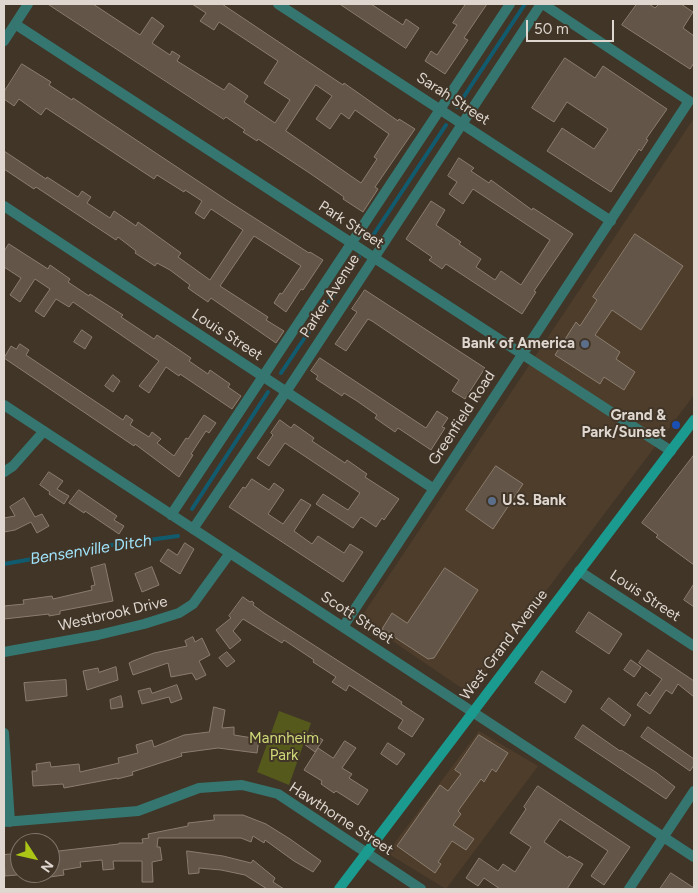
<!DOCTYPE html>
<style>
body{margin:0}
#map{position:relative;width:698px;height:893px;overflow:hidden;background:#413528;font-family:Figtree,sans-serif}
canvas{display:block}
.frame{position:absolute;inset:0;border:5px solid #dfd7cf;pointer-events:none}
.north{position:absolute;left:10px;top:833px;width:50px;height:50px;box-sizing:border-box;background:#413528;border:1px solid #80766b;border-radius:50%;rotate:125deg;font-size:14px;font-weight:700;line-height:20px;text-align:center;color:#dfd7cf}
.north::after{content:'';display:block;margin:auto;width:18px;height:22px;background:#abc615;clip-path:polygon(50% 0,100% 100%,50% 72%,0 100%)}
.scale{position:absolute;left:526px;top:20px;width:88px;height:22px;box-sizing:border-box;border:2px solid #dfd7cf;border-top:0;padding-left:6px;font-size:15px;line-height:18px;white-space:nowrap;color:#dfd7cf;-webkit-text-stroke:4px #413528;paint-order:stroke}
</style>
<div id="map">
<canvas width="698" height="893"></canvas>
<div class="frame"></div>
<div class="north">N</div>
<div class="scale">50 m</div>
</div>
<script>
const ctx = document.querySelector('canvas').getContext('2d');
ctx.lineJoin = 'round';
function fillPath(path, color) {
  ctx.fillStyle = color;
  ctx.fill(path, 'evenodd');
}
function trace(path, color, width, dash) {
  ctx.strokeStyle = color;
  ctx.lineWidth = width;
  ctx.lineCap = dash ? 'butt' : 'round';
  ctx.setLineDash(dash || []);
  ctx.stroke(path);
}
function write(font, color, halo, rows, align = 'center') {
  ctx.font = font + ' Figtree,sans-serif';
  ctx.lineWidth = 4;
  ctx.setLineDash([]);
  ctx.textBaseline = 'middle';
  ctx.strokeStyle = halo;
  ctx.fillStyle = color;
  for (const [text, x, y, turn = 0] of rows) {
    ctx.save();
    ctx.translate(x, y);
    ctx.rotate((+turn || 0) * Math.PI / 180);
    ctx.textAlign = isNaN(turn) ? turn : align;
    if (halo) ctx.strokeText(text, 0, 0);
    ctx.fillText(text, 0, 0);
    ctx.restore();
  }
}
fillPath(new Path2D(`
 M694 118V395L469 693 360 619Z
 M479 731 538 766 446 889 387 853Z`), '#4f3d2b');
fillPath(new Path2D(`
 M279 711 311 723 289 785 257 772Z`), '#555a1c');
trace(new Path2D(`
 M457 107 525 4
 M370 240 446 125
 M281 373 359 257
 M192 509 268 392
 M4 564 112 545 178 536`), '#115b6f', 4);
const building = new Path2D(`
 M48 4H93L140 35 152 17 164 26 152 43 170 55 172 51 180 56 177 61 224 90 229 83 248 96 244 102 275 123 290 100 264 83 278 61 219 22 214 30 200 21 206 13 192 4H222L343 85 344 83 398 121 399 119 415 129 375 187 378 189 363 212 343 199 344 197 311 174 258 139 257 141 243 132 245 130 226 117 224 119ZM316 85 332 96 316 119 330 129 341 113 349 119 355 110 389 134 374 157 377 159 361 183 286 131Z
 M340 4H371L403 25 406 19 419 28 406 48Z
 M466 4H487L464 38 468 40 445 74 425 61 431 51 437 55 457 25 453 23Z
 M637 4H649L655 8 659 4H681L693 12 683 28 694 36V63L690 69 622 25Z
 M565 58 595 78 603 66 667 109 646 139 648 140 641 151 639 149 611 192 547 151 562 128 594 149 608 129 567 102 554 122 532 108Z
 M22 64 51 82 49 85 72 100 73 98 228 201 309 253 310 252 323 260 303 290 301 289 286 312 274 303 280 293 282 294 301 266 254 236 220 286 268 317 266 320 284 331 276 343 211 298 208 302 192 291 188 288 190 285 170 270 157 263 155 266 135 253 136 251 118 237 116 240 36 187 34 189 4 169V151L46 179 47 177 78 197 82 191 91 197 87 203 110 218 114 211 136 226 138 222 181 253 178 257 210 280 243 230 211 209 204 219 195 213 202 201 185 190 184 192 157 175 154 179 46 108 41 115 19 99 14 106 4 99V92Z
 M459 158 474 168 471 171 489 183 491 180 532 210 533 208 573 234 534 291 536 292 522 314 446 264 442 269 429 260 432 257 406 239 431 201 445 210 436 225 461 242 459 244 481 259 476 267 495 280 501 271 521 285 550 240 473 189 463 204 449 194 457 182 448 176Z
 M635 234 683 266 641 330 612 310 595 335 620 352 616 359 635 372 624 390 604 377 600 384 555 355 576 322 580 326 597 300 593 297Z
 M9 244 48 269 50 265 70 279 68 282 89 296 90 294 123 315 121 317 154 339 157 335 191 358 189 361 208 374 210 370 230 384 228 387 241 396 232 409 180 374 179 376 166 367 149 393 139 386 159 361 73 302 69 307 56 299 44 317 35 311 50 289 35 279 20 302 10 295 21 278 4 267V252Z
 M365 290 485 368 465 399 452 391 459 380 372 321 368 319 346 351 335 344 357 312 352 309Z
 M82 330 92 337 85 349 74 342Z
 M20 344 29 350 26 355 123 420 126 415 133 420 130 425 149 437 152 432 161 439 157 443 174 456 186 438 188 439 204 415 216 423 209 433 206 431 191 454 193 455 179 477 135 444 134 446 4 358 11 346 16 349Z
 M320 358 426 428 437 411 448 418 442 427 445 428 431 450 398 428 395 432 375 418 377 415 357 401 344 393 342 396 316 379 318 376 311 371Z
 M113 375 120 381 113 392 105 386Z
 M280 420 291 428 294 424 314 438 312 441 345 463 347 460 367 474 365 477 399 499 384 520 382 518 376 527 361 517 353 528 316 504 323 494 348 510 360 493 285 443 269 466 257 458 273 435 271 433Z
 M694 455V565L656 537 658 535 642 523Z
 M496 466 523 484 493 529 466 510Z
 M49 472 63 481 57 489 69 496 64 504 49 494 50 492 40 485Z
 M252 479 269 490 274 483 284 490 268 514 283 524 301 499 311 505 294 531 312 544 318 536 344 553 350 544 363 552 343 582 229 507 243 487 245 488Z
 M79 490 117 516 114 520 124 526 119 534 85 511 84 513 69 503Z
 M24 498 35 517 42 514 49 526 37 533 31 522 15 530 4 532V518L15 516 10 507Z
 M185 543 194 549 180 574 160 561 168 549 177 555Z
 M105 564 113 601 60 611V614L49 616V614L4 619V606L24 604 23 600 52 596 53 599 92 590 91 586 95 585 91 568Z
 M152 567 159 585 142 592 135 574Z
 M445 568 478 590 434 658 428 659 382 629 392 613 407 623Z
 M694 584V607L684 600Z
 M243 597 250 602 252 601 254 603 253 605 264 613 402 702 401 704 424 719 412 737 398 728 403 720 349 685 346 691 332 682 336 677 313 662 314 660 284 640 282 643 243 619 233 631 241 640 230 649 216 630 231 618 229 616Z
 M589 612 622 634 609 654 576 632Z
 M193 637 195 642 202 638 210 655 199 661 206 675 196 680 192 673 171 677 168 663 133 675 129 663 133 661 154 653 187 646 185 641Z
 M648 650 694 681V697L678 684 672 694 666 690 650 714 637 705 646 692 650 696 662 679 639 663Z
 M227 652 235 661 227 667 219 658Z
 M631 660 641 667 634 677 624 670Z
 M116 667 118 680 87 690 83 671 98 668 99 672Z
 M542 671 572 691 565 703 535 683Z
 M66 680 67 696 26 701 24 683Z
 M177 685 182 699 171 703 169 697 142 704 138 691 150 688 152 693Z
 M121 696 123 707 111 709 110 700Z
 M609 698 631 715 624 726 601 709Z
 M214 707 225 710 222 728 234 727V735L259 739 257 753 218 748 181 753 182 756 132 772 133 775 117 779V778L64 788 63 784 33 786 32 771H37L36 764 50 762 51 767 79 764 80 772 119 763 118 758 138 753 136 745 152 740 154 747 184 735 209 732Z
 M583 725 620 751 621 750 657 773 675 787 666 799 575 738Z
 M648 727 694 759V765L690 771 641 737Z
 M312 733 323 740 315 752 304 744Z
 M479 735 508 753 496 772 492 769 484 782 481 779 458 811 461 814 453 825 474 839 466 850 452 841 438 862 441 864 435 873 397 846 440 785 448 791 461 774 455 770Z
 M345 741 356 748 342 768 352 774 349 778 368 790 358 805 336 791 334 793 321 784 322 781 304 770 318 748 333 758Z
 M388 743 405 754 397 765 381 754Z
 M538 786 630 847 604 885 591 876 608 851 560 819 544 842 568 858 569 856 583 864 567 889H500L484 878 478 886 466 878 479 858 498 871 503 864 515 872 531 847 510 833 526 809 524 807Z
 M214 815H243L266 824 290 839 321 861 313 872 294 861 265 840 264 843 253 836 251 842 241 838H158L157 847H160L162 860 152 862 153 882H142V861H113L114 869 103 870 102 860 80 862 81 867 63 870 64 875 50 877V852L119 844V843H143L142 839 149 838 148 834 188 826V823L214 820Z
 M187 851 223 856 251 863 253 860 275 878 273 882 284 889H267L245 875 221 870 199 868V873L189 874Z
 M16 854 17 875 5 876 4 855Z
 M671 873 694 888V889H660Z`);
fillPath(building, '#635648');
trace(building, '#8b7d6e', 1);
trace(new Path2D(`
 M278 4 611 221
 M15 24 671 451
 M4 41 28 4
 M4 206 434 489
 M4 405 694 857
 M4 472 13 466 44 431
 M171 515 510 4
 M193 529 286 392 541 4
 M579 571 694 646
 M343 627 689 101 543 4
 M4 652 98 635 144 624 179 613 193 604 230 553
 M4 733 10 822
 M4 822 138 811 199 788 242 785 278 794 421 889
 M629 889 694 791`), '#357770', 10);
trace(new Path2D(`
 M339 889 694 420`), '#1b9b8f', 10);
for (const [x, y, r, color] of [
 [585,344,5,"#5c6f8a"],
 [676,425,5,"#1a4fb4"],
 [492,501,5,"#5c6f8a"]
]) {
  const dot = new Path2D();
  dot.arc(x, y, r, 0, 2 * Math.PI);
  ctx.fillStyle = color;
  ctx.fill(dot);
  trace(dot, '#413528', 2);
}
write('15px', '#dfd7cf', '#413528', [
 ["Sarah Street",453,99,33],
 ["Park Street",351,225,33],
 ["Parker Avenue",330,296,-57],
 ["Louis Street",227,335,33],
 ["Greenfield Road",462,418,-57],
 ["Louis Street",645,596,33],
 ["Westbrook Drive",113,614,-13],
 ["Scott Street",357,618,33],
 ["West Grand Avenue",504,645,-53],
 ["Hawthorne Street",341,819,33]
]);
write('bold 15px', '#dfd7cf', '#413528', [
 ["Bank of America",575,344],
 ["Grand &",666,416],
 ["Park/Sunset",666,433],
 ["U.S. Bank",502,501,"left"]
], 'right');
write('15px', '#cfda78', '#413528', [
 ["Mannheim",284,739],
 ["Park",284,756]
]);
write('italic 16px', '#a0e3fa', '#413528', [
 ["Bensenville Ditch",91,550,-9]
]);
</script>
